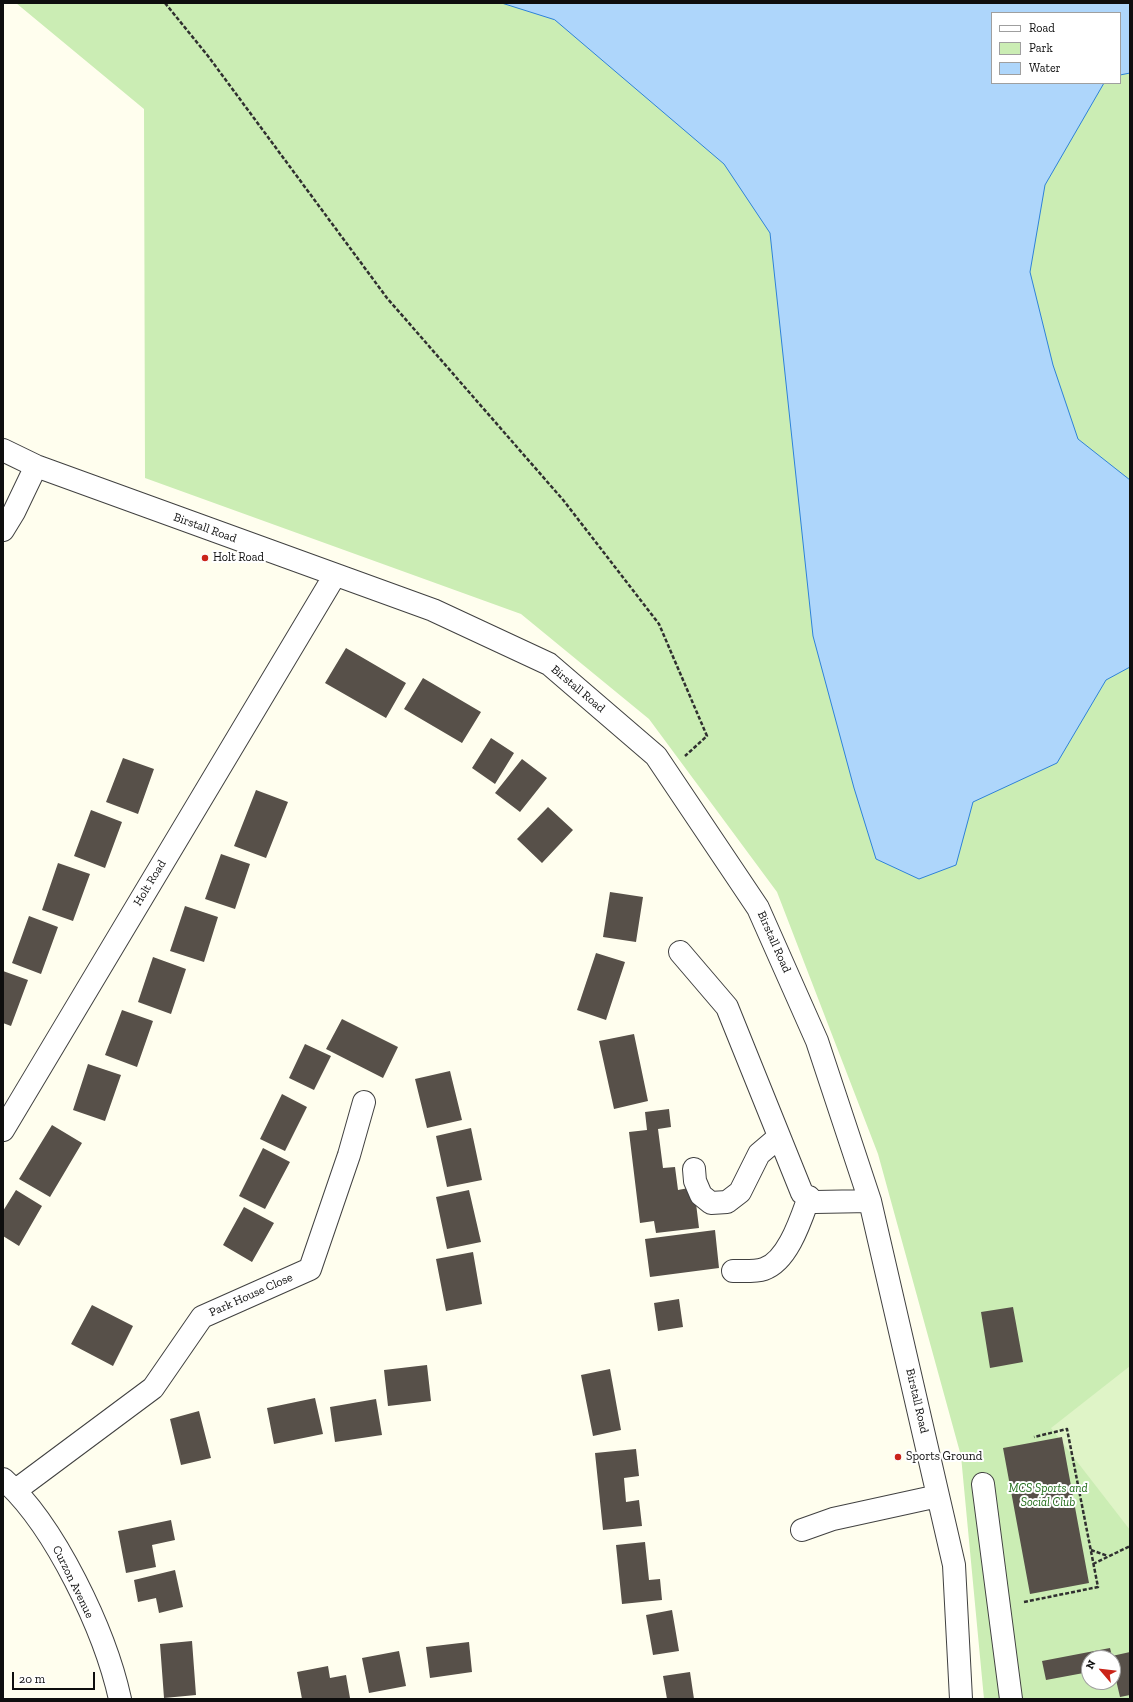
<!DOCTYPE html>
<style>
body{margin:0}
#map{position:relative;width:1133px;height:1702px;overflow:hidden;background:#fffeee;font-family:"Zilla Slab",serif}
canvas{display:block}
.frame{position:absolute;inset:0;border:4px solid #0e0e0e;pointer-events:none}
.legend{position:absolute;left:991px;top:12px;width:130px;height:72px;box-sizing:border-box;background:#fff;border:1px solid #9f9f9f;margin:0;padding:5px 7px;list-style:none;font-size:12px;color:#0e0e0e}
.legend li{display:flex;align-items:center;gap:8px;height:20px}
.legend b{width:20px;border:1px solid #9f9f9f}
.north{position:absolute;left:1081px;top:1650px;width:40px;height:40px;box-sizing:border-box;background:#fff;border:1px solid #9f9f9f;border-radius:50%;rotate:298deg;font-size:11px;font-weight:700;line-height:16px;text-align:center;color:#0e0e0e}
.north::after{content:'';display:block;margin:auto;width:14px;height:18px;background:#ca2419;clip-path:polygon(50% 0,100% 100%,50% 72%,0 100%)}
.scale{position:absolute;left:12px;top:1672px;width:83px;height:18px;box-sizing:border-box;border:2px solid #0e0e0e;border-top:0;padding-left:5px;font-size:12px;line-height:14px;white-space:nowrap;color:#0e0e0e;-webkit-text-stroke:3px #fff;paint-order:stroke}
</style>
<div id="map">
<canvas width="1133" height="1702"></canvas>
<div class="frame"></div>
<ul class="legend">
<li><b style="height:5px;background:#fff"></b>Road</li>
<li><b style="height:11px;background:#cbedb4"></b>Park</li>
<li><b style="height:11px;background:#aed6fb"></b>Water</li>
</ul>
<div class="north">N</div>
<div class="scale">20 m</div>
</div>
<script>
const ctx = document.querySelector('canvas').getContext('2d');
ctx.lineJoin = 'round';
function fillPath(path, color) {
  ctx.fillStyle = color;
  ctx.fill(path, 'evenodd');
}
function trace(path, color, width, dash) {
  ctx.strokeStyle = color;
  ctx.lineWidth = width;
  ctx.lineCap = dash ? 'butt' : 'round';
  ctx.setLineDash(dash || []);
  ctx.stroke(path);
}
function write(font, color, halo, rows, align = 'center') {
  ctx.font = font + ' "Zilla Slab",serif';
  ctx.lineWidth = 4;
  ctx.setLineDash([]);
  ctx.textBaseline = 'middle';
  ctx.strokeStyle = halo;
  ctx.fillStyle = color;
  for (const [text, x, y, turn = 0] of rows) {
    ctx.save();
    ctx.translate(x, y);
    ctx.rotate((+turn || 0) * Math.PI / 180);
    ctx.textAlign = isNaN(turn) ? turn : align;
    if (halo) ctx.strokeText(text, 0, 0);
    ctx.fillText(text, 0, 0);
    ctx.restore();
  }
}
fillPath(new Path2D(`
 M16 3H1130V1699H984L961 1456 878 1154 777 892 649 719 521 614 145 478 144 109ZM992 13H1120V83H992ZM1089 1658H1113V1682H1089Z`), '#cbedb4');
fillPath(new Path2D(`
 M1130 1366V1530L1051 1428Z`), '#dff4c7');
const water = new Path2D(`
 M502 3H1130V73L1120 75V13H992V83H1104L1045 185 1030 272 1053 365 1078 439 1130 480V667L1106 680 1057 763 973 802 956 865 919 879 876 859 854 788 813 636 770 233 724 164 555 20Z`);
fillPath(water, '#aed6fb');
trace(water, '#2e82d9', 1);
fillPath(new Path2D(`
 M346 648 406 683 386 718 325 683Z
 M423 678 481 712 462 743 404 709Z
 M491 738 514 753 495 784 472 768Z
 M123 758 154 769 138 814 106 802Z
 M522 759 547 778 520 812 495 793Z
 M256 790 288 802 266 858 234 846Z
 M548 807 573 830 542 863 517 839Z
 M91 810 122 822 105 868 74 856Z
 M221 854 250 864 235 909 205 899Z
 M58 863 90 874 73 921 42 910Z
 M610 892 643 897 636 942 603 937Z
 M185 906 218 917 204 962 170 951Z
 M29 916 58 927 41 974 12 963Z
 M596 953 625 962 606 1020 577 1010Z
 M153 957 186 969 171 1014 138 1002Z
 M3 971 28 980 11 1026 3 1023Z
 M122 1010 153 1021 137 1067 105 1055Z
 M342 1019 398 1047 383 1078 326 1049Z
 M634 1034 648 1101 614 1109 599 1041Z
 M305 1044 331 1056 314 1090 289 1078Z
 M88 1064 121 1075 105 1121 73 1110Z
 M450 1071 462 1120 427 1128 415 1079Z
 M282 1094 307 1107 285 1151 260 1139Z
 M669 1109 671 1127 658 1129 663 1168 675 1167 678 1190 694 1187 699 1228 656 1233 654 1221 640 1223 629 1132 647 1130 645 1112Z
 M52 1125 82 1143 50 1197 19 1179Z
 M471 1128 482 1180 447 1187 436 1136Z
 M263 1148 290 1162 265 1209 239 1196Z
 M16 1190 42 1206 19 1246 3 1236V1211Z
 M469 1190 481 1242 447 1249 436 1197Z
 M244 1207 274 1223 252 1262 223 1245Z
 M715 1230 719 1268 650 1277 645 1239Z
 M473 1252 482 1304 446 1311 436 1259Z
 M679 1299 683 1327 658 1331 654 1303Z
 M92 1305 133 1326 113 1366 71 1344Z
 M1013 1307 1023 1362 990 1368 981 1312Z
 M427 1365 431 1401 388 1406 384 1370Z
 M610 1369 621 1430 593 1436 581 1375Z
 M315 1398 323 1434 274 1444 267 1408Z
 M376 1399 382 1435 335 1442 330 1407Z
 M199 1411 211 1458 181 1465 170 1419Z
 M1062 1437 1089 1583 1030 1594 1003 1448Z
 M636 1449 639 1476 624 1478 626 1502 639 1500 642 1526 603 1530 595 1453Z
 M171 1520 175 1540 152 1545 156 1567 126 1573 118 1531Z
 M645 1542 649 1580 660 1579 662 1600 622 1604 616 1545Z
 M175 1570 183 1607 159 1613 156 1598 138 1602 134 1580Z
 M672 1610 679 1651 653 1655 646 1615Z
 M192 1641 196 1695 164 1698 160 1644Z
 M469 1642 472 1672 430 1678 426 1647Z
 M1110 1648 1112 1656 1130 1652V1695L1120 1697 1113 1667V1658H1089V1672L1046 1680 1042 1661Z
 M399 1651 406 1686 369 1693 362 1658Z
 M328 1666 330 1678 346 1675 350 1698 302 1699 297 1672Z
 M690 1672 694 1699H667L663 1676Z`), '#575049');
const minor = new Path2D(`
 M3 450 36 466 433 610 549 664 656 756 758 908 817 1041 870 1201 954 1565 961 1699
 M3 530 14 512 36 466
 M680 952 727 1007 802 1193 815 1202 870 1201
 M3 1130 335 575
 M694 1169 695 1181 701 1195 711 1203 727 1202 740 1192 759 1154 779 1137
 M733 1271C742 1271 755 1272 764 1269 788 1261 801 1219 809 1197
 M3 1479C55 1525 105 1631 120 1699
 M983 1484 1011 1699
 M16 1490 153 1388 202 1317 310 1269 349 1155 364 1102
 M802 1530 833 1519 938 1496`);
trace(minor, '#414141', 24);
trace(new Path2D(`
 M165 3 208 56 387 298 564 501 659 624 707 736 685 756
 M1091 1550 1108 1556
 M1093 1564 1130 1546
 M1024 1602 1098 1587 1067 1429 1034 1437`), '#303030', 2.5, [4, 2]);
trace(minor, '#fff', 22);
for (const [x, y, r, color] of [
 [205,558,4,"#ca2419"],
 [898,1457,4,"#ca2419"]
]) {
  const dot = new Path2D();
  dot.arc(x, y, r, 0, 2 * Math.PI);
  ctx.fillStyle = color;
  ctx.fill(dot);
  trace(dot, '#fff', 1.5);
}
write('12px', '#0e0e0e', '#fff', [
 ["Birstall Road",205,528,20],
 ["Birstall Road",578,689,40],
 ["Holt Road",150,883,-59],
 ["Birstall Road",774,942,66],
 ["Park House Close",251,1295,-24],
 ["Birstall Road",917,1401,77],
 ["Curzon Avenue",73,1582,64]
]);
write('12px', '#0e0e0e', '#fff', [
 ["Holt Road",213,558],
 ["Sports Ground",906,1457]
], 'left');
write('italic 12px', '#206b18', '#fff', [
 ["MCS Sports and",1048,1489],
 ["Social Club",1048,1503]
]);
</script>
